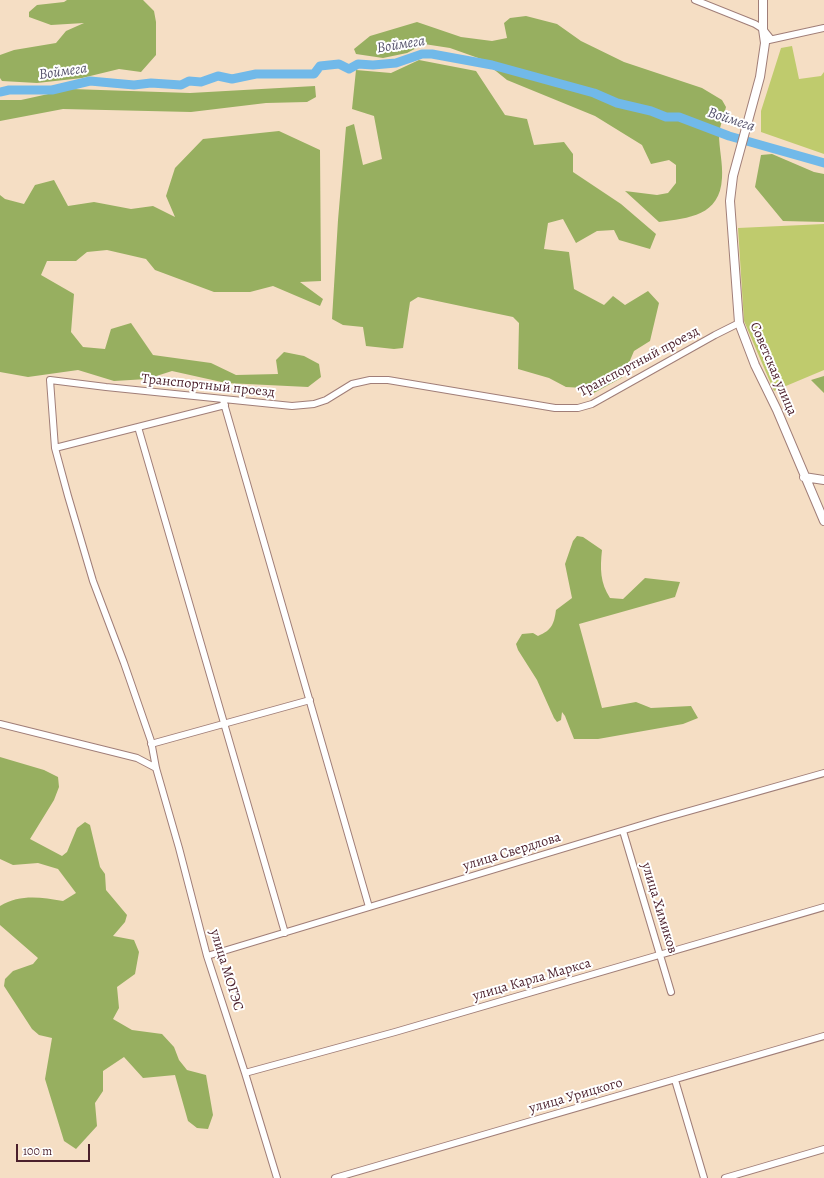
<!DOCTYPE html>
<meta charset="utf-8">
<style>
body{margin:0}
#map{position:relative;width:824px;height:1178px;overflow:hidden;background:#f5dec4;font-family:Alegreya,serif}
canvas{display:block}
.scale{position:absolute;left:16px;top:1144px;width:74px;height:18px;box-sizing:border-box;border:2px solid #4a1f2b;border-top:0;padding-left:5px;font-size:12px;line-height:14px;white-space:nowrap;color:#4a1f2b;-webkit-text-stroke:3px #fff;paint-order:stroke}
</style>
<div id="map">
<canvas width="824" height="1178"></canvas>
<div class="scale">100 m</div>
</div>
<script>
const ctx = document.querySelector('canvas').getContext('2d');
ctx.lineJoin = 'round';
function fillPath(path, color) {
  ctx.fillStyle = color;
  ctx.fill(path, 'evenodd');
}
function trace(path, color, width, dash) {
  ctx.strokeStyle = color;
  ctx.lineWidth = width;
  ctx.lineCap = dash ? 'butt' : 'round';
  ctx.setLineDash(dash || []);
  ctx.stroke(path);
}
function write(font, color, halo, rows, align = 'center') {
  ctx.font = font + ' Alegreya,serif';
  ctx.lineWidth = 4;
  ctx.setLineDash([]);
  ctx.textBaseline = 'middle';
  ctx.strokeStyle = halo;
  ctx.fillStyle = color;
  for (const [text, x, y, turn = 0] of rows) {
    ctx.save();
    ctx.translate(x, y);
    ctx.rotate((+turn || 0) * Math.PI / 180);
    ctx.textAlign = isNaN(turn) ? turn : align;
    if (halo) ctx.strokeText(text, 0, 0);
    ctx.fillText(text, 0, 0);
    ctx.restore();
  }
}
fillPath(new Path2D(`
 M792 46 799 79 821 76 824 72V154L761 132V111L781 48Z
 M824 224V370L774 391 744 321 738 228Z`), '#bfcb6d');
fillPath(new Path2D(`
 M67 0H143L154 11 156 22V55L141 72 119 69 82 78 37 83 2 81 0 78V55L14 50 56 43 66 31 84 23 51 25 29 17V12L37 5 64 2Z
 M526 16 557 24 581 41 624 62 702 88 722 100 726 107C724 116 720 125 719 134 719 149 723 163 722 178 720 216 689 218 659 222L625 191 657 195 668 193 676 183V165L669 160 651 164 642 145 595 116 507 80 481 59 450 48 424 44 407 53 383 58 356 54 354 49 370 36 417 22 461 37 492 41 507 38 504 23 510 18Z
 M419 60 476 71 505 115 527 119 534 145 564 142 573 154V172L621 204 656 234 650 249 619 240 614 230 597 231 576 243 563 219 548 223 544 249 569 252 574 289 604 305 613 296 625 305 648 291 659 303 650 341 634 351 623 377 592 394 584 388 566 387 549 378 518 369 519 323 513 317 418 297 410 302 403 348 394 349 366 346 363 327 343 325 332 319 338 220 346 127 354 124 363 165 382 159 374 116 352 109 356 70 391 73Z
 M315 86 316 97 307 102 266 103 191 112 63 109 0 121V100H21L71 89 190 93Z
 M279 131 320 150 321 281 300 282 323 299 320 306 273 286 250 292H214L155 270 146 259 107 250 87 252 76 261H47L41 275 74 294 71 332 83 347 105 349 111 329 131 323 153 355 211 363 236 375 278 374 276 360 284 352 304 356 319 364 321 377 308 387 226 383 172 371 147 379 114 381 78 370 28 377 0 372V195L5 199 24 204 35 185 54 180 68 206 94 202 131 209 153 206 175 217 166 196 175 168 203 139Z
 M772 154 814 172 824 174V222L783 221 755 187 761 155Z
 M824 376V393L811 380Z
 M577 536 583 537 602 550C600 568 600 583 610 598L623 599 645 578 680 582 675 597 579 624 602 708 636 702 651 708 691 706 698 718 683 724 598 739H574L565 716 562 712 561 720 557 722 554 718 537 680 518 650 516 644 522 634 533 633 538 636C552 630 554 624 556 610L572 598 565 564 573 541Z
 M0 757 44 770 58 777 59 787 54 800 30 839 62 856 67 852 77 828 85 822 90 825 100 867 105 874 106 890 127 915 125 922 113 936 134 940 139 952 135 974 117 987 119 1008 113 1019 132 1030 162 1034 174 1047 179 1060 187 1070 206 1075 213 1115 208 1129 197 1128 188 1121 175 1075 143 1078 124 1057 103 1071V1091L95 1103 97 1126 76 1149 64 1141 45 1079 52 1038 39 1035 32 1029 4 986 5 979 13 971 33 964 38 958 0 925V906C20 894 40 897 63 901L76 893 58 869 38 863 13 865 0 859Z`), '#97af60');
trace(new Path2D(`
 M0 92 9 90H52L90 81 134 85 151 83 181 85 189 81 201 82 218 76 232 79 256 74H314L320 66 339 64 349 69 358 64 373 65 396 63 422 54H432L492 65 594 93 617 103 651 111 666 117H679L729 136 824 163`), '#71b9e9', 9);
const street = new Path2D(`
 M695 0 755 24 763 29 771 39
 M769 40 824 28
 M223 400 369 907
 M138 427 285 933
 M55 448 225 405
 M0 724 137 758 156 768
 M151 744 310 700
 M623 831 671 992
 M207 956 661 819 824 773
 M245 1073 395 1032 824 907
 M675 1080 704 1178
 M277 1178 245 1073 207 956 179 848 156 768 151 741 124 663 93 581 68 496 55 448 50 380 106 387 292 406 314 404 326 400 352 384 370 380H388L555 408H578L592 404 715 335 739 323
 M335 1178 824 1036
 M725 1178 824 1149`);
const secondary = new Path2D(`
 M763 0V29L765 43 760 77 733 176 730 201 739 323 755 365 777 410 824 521
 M804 477 824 480`);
trace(street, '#a07e78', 8);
trace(secondary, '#a07e78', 10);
trace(street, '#fff', 6);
trace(secondary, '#fff', 8);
write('14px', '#4a1f2b', '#fff', [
 ["Транспортный проезд",639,362,-28],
 ["Советская улица",773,369,67],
 ["Транспортный проезд",208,386,6],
 ["улица Свердлова",512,852,-17],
 ["улица Химиков",659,908,73],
 ["улица МОГЭС",226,970,73],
 ["улица Карла Маркса",532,980,-16],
 ["улица Урицкого",576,1096,-16]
]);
write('italic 15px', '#58556e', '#fff', [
 ["Воймега",401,45,-9],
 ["Воймега",63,72,-8],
 ["Воймега",731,120,18]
]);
</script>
